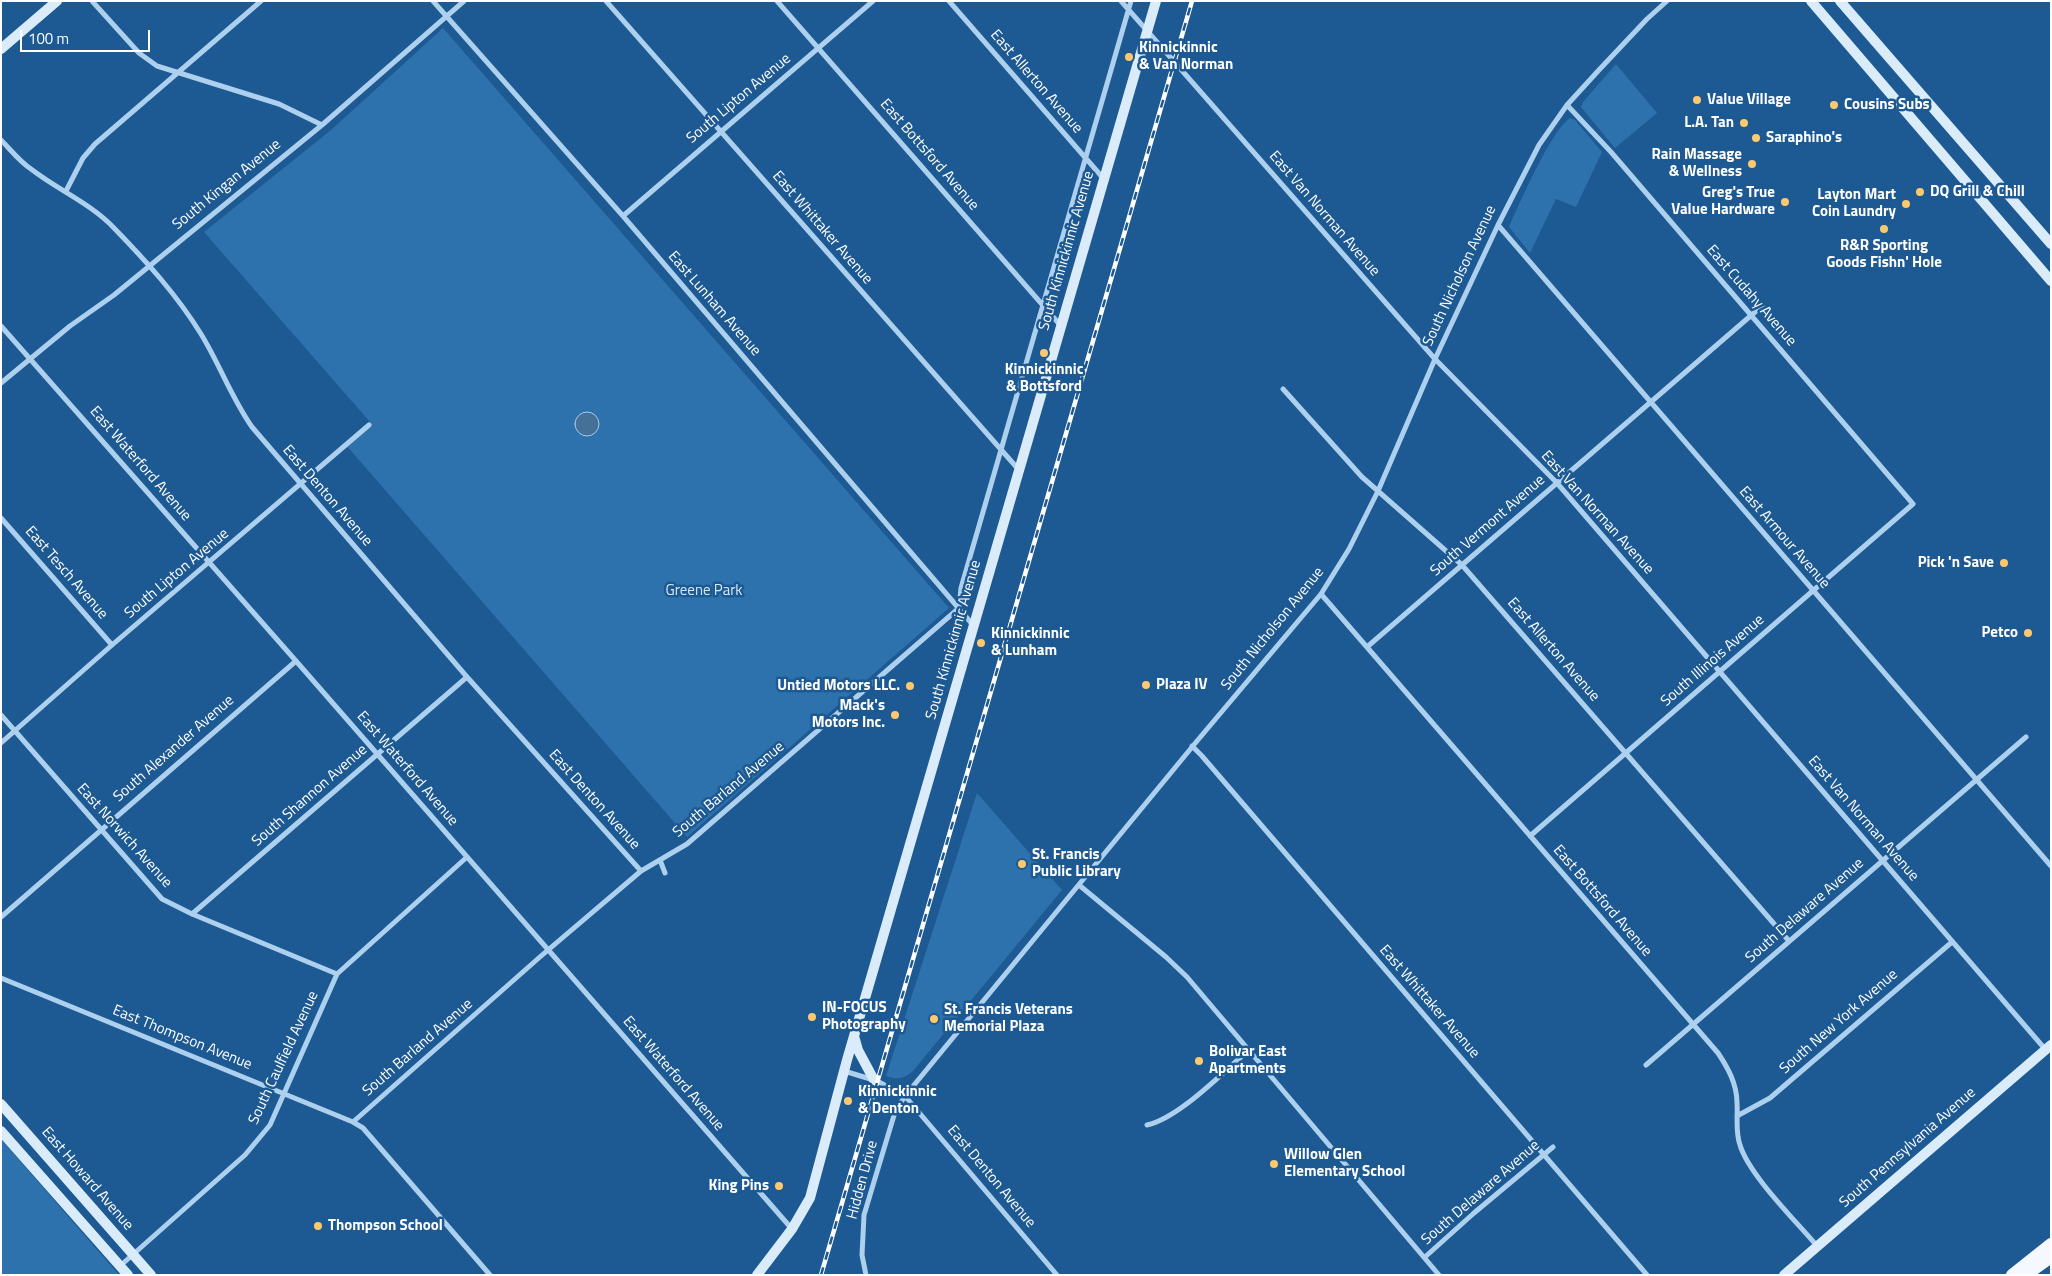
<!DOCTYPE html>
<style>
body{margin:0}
#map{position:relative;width:2052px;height:1276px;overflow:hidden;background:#1d5992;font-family:"Titillium Web",sans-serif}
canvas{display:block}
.frame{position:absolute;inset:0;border:2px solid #fff;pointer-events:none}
.scale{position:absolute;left:20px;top:30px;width:130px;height:22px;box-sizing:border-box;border:2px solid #fff;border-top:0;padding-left:6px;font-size:15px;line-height:18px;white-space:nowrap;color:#fff;-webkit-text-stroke:4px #1d5992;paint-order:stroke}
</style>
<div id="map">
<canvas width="2052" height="1276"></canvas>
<div class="frame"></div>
<div class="scale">100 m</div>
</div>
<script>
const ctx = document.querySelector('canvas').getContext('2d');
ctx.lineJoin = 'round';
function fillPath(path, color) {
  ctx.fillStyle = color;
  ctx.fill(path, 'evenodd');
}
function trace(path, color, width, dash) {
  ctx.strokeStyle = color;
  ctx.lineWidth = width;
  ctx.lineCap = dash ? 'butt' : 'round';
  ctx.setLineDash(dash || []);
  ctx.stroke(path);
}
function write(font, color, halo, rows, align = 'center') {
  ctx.font = font + ' "Titillium Web",sans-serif';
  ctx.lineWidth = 5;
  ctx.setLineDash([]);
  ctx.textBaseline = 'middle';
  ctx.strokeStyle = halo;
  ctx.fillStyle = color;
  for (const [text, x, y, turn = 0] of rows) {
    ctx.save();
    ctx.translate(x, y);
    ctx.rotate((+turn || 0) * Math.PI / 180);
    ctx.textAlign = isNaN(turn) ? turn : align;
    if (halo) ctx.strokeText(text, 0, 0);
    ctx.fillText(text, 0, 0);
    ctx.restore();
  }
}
fillPath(new Path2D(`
 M443 28 949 608 687 837 345 444 370 422 204 232 331 130Z
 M1616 64 1657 113 1615 148 1581 107 1583 102Z
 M1570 118 1575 120 1602 152 1576 207 1556 199 1530 253 1509 227C1520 203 1550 132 1570 118Z
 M977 793 1062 890 913 1071C904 1079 897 1080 886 1076Z
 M1 1139 119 1275H1Z`), '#2d72ad');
const water = new Path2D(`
 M575 424a12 12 0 1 1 24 0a12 12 0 1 1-24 0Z`);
fillPath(water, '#457098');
trace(water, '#a1ccf0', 1);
trace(new Path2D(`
 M92 1 139 53 157 66 279 104 322 125
 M433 1 623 216 973 625
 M606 1 1019 470
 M777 1 1061 326
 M949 1 1103 178
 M1121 1 1435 359 1557 483 2045 1049
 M1 140C11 150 19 161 31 169 58 190 90 203 114 228 146 261 177 295 201 334 220 365 231 397 252 427L467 677 641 871
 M66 191 83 158 95 144 261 1
 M623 216 873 1
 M1498 225 2051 866
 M1 326 296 661 792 1229
 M1 383 70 326 114 295 322 125 464 1
 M1283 389 1362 477 1462 565 1789 941
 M1 518 112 645
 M1321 594 1718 1053C1728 1068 1737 1084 1737 1103 1738 1117 1735 1131 1740 1145 1749 1175 1796 1221 1817 1246
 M1367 647 1762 306
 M1 715 162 899 192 914 337 974
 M1 743 112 645 369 425
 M1192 746 1202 756 1647 1275
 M1530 836 1913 504 1611 152 1567 105
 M660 860 665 873
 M1079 885 1166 957 1187 977 1439 1275
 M192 914 467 677
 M1 917 296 661
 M1 978 353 1122 363 1128 490 1275
 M1646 1065 2026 737
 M844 1071 877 1081 905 1096 1057 1275
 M1737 1116 1770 1098 1952 942
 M353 1122 541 956 641 871 687 844 959 608 961 588 1131 1
 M1147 1125C1179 1118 1223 1072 1249 1050
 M1425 1257 1474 1213 1553 1147
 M120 1266 245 1155 270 1125 337 974 467 857
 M866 1275 862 1255 864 1215 895 1112 905 1096 1197 741 1321 594 1349 549 1378 491 1435 359 1498 225 1539 145 1567 105 1598 71 1647 19 1667 1`), '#add0ee', 5);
trace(new Path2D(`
 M1811 1 2051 281
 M1840 1 2051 244
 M1 49 57 1
 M854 1036 858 1050 874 1080
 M1 1104 151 1275
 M1 1131 128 1275
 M757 1275 792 1229 810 1198 847 1060 1156 1
 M1784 1275 2051 1045`), '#daebfa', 10);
trace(new Path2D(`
 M2012 1275 2051 1244
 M2026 1275 2051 1257`), '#f5f9ff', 12);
const rail = new Path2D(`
 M821 1275 1192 1`);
trace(rail, '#fff', 4.5);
trace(rail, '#1d5992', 2.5, [8]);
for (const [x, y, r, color] of [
 [1129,57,5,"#fec86c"],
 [1697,100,5,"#fec86c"],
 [1834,105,5,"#fec86c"],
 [1744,123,5,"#fec86c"],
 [1756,138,5,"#fec86c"],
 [1752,164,5,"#fec86c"],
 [1920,192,5,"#fec86c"],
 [1785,202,5,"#fec86c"],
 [1906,204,5,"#fec86c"],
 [1884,229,5,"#fec86c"],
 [1044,353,5,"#fec86c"],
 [2004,563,5,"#fec86c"],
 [2028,633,5,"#fec86c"],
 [981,643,5,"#fec86c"],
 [1146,685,5,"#fec86c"],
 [910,686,5,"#fec86c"],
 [895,715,5,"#fec86c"],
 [1022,864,5,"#fec86c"],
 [812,1017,5,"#fec86c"],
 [934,1019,5,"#fec86c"],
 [1199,1061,5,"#fec86c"],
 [848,1101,5,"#fec86c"],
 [1274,1164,5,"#fec86c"],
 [779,1186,5,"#fec86c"],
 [318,1226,5,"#fec86c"]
]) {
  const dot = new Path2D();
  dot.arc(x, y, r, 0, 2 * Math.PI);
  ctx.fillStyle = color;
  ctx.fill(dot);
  trace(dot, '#1d5992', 2);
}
write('bold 15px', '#fff', '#1d5992', [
 ["Kinnickinnic",1139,48],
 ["& Van Norman",1139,65],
 ["Value Village",1707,100],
 ["Cousins Subs",1844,105],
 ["L.A. Tan",1734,123,"right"],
 ["Saraphino's",1766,138],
 ["Rain Massage",1742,155,"right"],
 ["& Wellness",1742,172,"right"],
 ["DQ Grill & Chill",1930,192],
 ["Greg's True",1775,193,"right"],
 ["Value Hardware",1775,210,"right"],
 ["Layton Mart",1896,195,"right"],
 ["Coin Laundry",1896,212,"right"],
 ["R&R Sporting",1884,246,"center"],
 ["Goods Fishn' Hole",1884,263,"center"],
 ["Kinnickinnic",1044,370,"center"],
 ["& Bottsford",1044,387,"center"],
 ["Pick 'n Save",1994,563,"right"],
 ["Petco",2018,633,"right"],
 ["Kinnickinnic",991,634],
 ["& Lunham",991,651],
 ["Plaza IV",1156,685],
 ["Untied Motors LLC.",900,686,"right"],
 ["Mack's",885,706,"right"],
 ["Motors Inc.",885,723,"right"],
 ["St. Francis",1032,855],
 ["Public Library",1032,872],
 ["IN-FOCUS",822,1008],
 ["Photography",822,1025],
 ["St. Francis Veterans",944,1010],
 ["Memorial Plaza",944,1027],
 ["Bolivar East",1209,1052],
 ["Apartments",1209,1069],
 ["Kinnickinnic",858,1092],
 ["& Denton",858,1109],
 ["Willow Glen",1284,1155],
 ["Elementary School",1284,1172],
 ["King Pins",769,1186,"right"],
 ["Thompson School",328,1226]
], 'left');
write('15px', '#fff', '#1d5992', [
 ["East Allerton Avenue",1036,82,49],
 ["South Lipton Avenue",739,99,-40],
 ["East Bottsford Avenue",929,155,49],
 ["South Kingan Avenue",227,185,-39],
 ["East Van Norman Avenue",1324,214,49],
 ["East Whittaker Avenue",822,228,49],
 ["South Kinnickinnic Avenue",1067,251,-74],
 ["South Nicholson Avenue",1460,276,-65],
 ["East Cudahy Avenue",1751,296,49],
 ["East Lunham Avenue",714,304,49],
 ["East Waterford Avenue",140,464,49],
 ["East Denton Avenue",327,496,49],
 ["East Van Norman Avenue",1597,513,48],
 ["South Vermont Avenue",1488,526,-41],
 ["East Armour Avenue",1784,538,49],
 ["East Tesch Avenue",66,573,49],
 ["South Lipton Avenue",177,574,-40],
 ["South Nicholson Avenue",1273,629,-51],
 ["South Kinnickinnic Avenue",954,640,-74],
 ["East Allerton Avenue",1553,650,49],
 ["South Illinois Avenue",1713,661,-41],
 ["South Alexander Avenue",174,749,-41],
 ["East Waterford Avenue",407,769,49],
 ["South Barland Avenue",729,790,-40],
 ["South Shannon Avenue",310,796,-41],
 ["East Denton Avenue",594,800,48],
 ["East Van Norman Avenue",1863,819,49],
 ["East Norwich Avenue",124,836,48],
 ["East Bottsford Avenue",1602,901,49],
 ["South Delaware Avenue",1805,911,-41],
 ["East Whittaker Avenue",1429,1002,49],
 ["South New York Avenue",1839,1022,-41],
 ["East Thompson Avenue",182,1038,22],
 ["South Barland Avenue",418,1048,-41],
 ["South Caulfield Avenue",284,1058,-65],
 ["East Waterford Avenue",673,1074,49],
 ["South Pennsylvania Avenue",1908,1148,-41],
 ["East Denton Avenue",991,1177,50],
 ["East Howard Avenue",87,1179,49],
 ["Hidden Drive",863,1180,-75],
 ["South Delaware Avenue",1481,1193,-41]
]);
write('15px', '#d3e8fa', '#1d5992', [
 ["Greene Park",704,591]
]);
</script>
